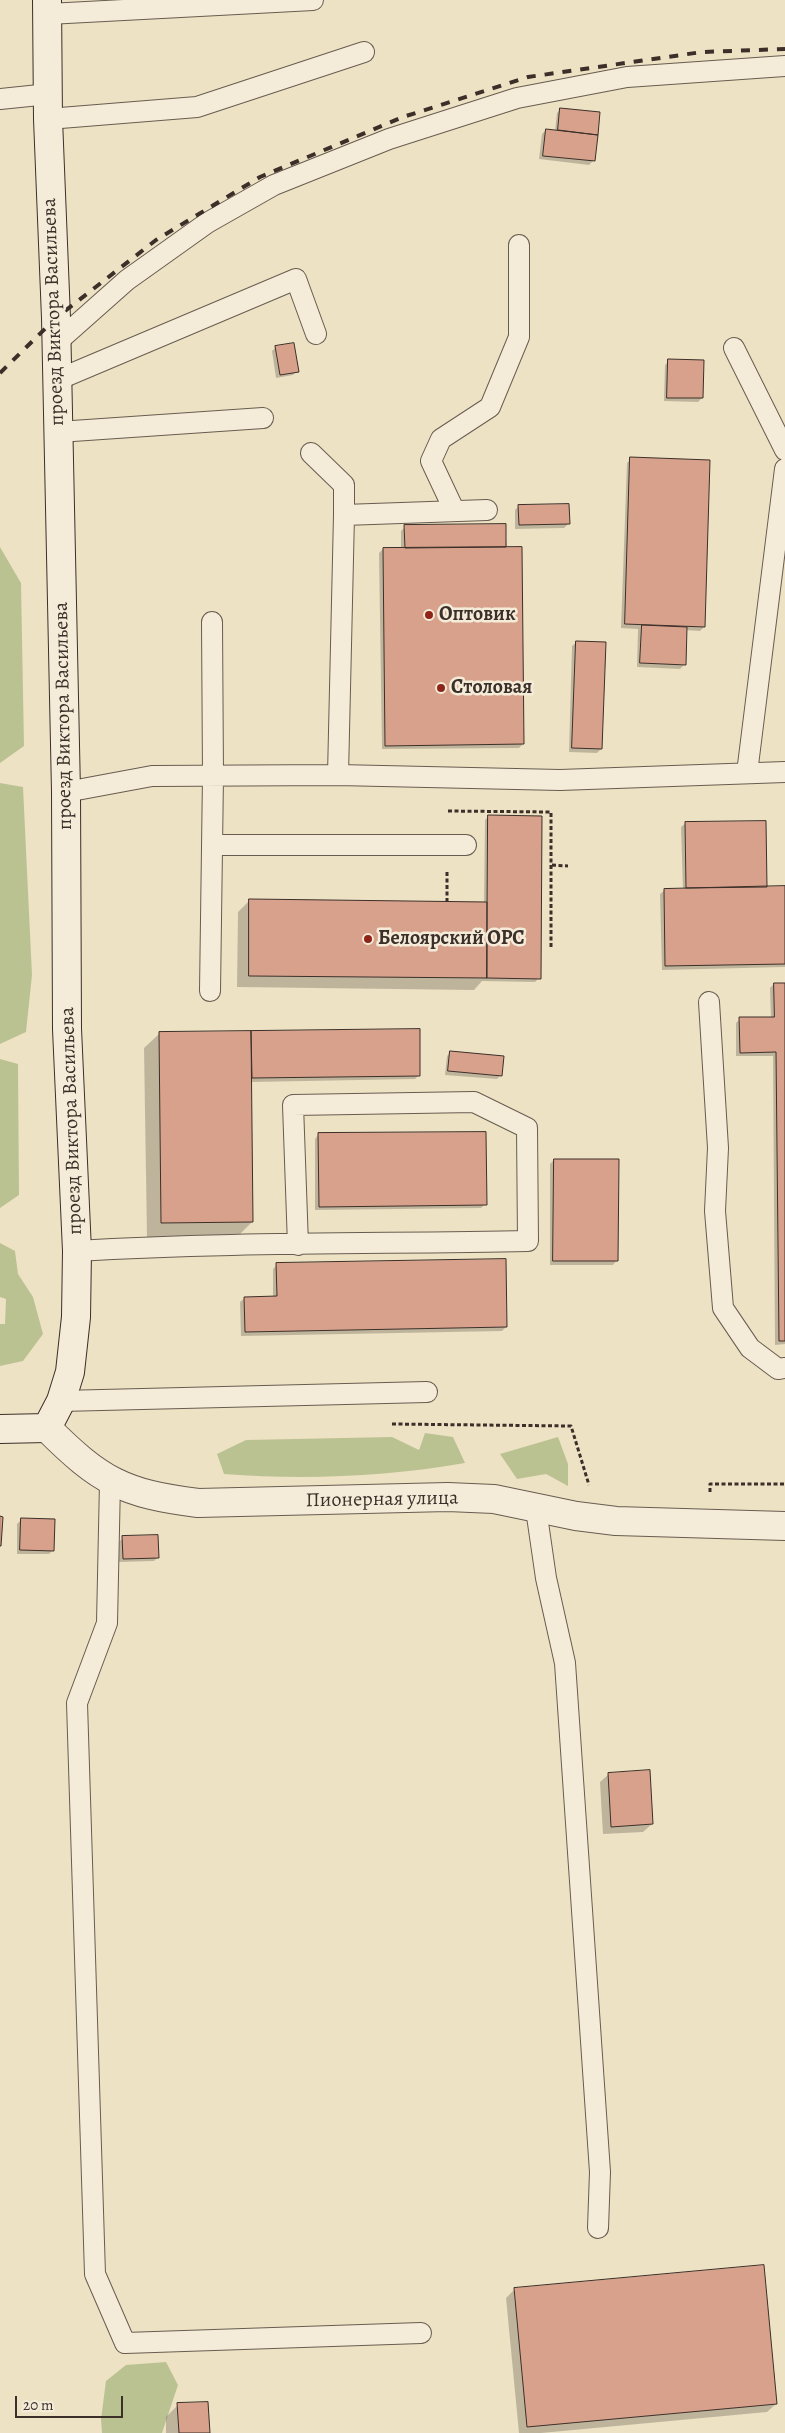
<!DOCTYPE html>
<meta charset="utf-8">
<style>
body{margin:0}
#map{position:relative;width:785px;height:2433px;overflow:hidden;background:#eee2c4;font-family:Alegreya,serif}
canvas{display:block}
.scale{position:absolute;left:15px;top:2396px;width:108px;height:22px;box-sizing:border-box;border:2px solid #3c2f29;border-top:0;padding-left:6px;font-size:15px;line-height:18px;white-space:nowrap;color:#3c2f29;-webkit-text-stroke:4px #f4ecd9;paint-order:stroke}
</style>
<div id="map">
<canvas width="785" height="2433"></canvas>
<div class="scale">20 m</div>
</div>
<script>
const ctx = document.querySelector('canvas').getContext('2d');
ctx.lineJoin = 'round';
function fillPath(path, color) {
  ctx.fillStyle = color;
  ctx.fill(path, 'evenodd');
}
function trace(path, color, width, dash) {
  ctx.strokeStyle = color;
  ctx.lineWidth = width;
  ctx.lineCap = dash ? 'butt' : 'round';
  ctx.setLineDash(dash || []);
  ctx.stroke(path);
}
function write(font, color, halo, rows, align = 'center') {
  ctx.font = font + ' Alegreya,serif';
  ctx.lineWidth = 5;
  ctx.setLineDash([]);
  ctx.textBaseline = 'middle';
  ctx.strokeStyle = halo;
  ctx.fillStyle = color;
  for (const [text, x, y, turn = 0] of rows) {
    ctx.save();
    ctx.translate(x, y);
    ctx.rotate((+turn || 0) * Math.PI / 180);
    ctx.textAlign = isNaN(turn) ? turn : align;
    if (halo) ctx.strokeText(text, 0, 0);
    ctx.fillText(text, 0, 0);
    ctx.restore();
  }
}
fillPath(new Path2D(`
 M0 547 21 583 24 746 0 763Z
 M0 783 23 787 32 975 26 1032 0 1044Z
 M0 1059 18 1064 19 1195 0 1208Z
 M0 1243 15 1251 18 1274 33 1297 43 1334 23 1361 0 1366V1324H5L6 1299 0 1297Z
 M425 1433 453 1437 465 1463C386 1477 303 1480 224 1474L217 1454 246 1440 392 1437 419 1450Z
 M558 1437 568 1464V1486L546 1474 517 1479 500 1454Z
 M166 2362 178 2385 162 2433H102L101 2419 106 2381 126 2365Z`), '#bbc292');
fillPath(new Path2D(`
 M561 109 598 113 594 160 589 165 539 159 542 134 546 130 555 131 557 113Z
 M276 347 297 371 293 375 276 378 272 351Z
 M669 361 702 398 698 402 664 401 665 365Z
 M631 459 704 627 700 631 685 630 684 665 680 669 637 667 638 629 621 628 627 463Z
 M519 506 568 524 564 528 515 529V510Z
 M505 525 523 744 519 748 382 749 379 553 383 549H401V531L405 527Z
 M577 642 601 749 597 753 569 752 572 646Z
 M489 816 539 978 535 982 482 981 474 990 237 987 238 912 250 900 484 903 485 820Z
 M686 823 766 888H785V967L662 970 660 894 665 890H683L681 827Z
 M774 984H785V1344L775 1345 773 1056H736V1023L740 1019H771L770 988Z
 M418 1030 419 1075 415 1079 250 1082 252 1222 237 1237 147 1238 144 1048 159 1034Z
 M451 1052 501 1075 497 1079 445 1075 447 1056Z
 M319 1134 485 1204 481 1208 315 1210V1139Z
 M554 1160 617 1260 613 1265H550V1164Z
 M277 1265 506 1327 502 1331 241 1336 240 1302 245 1298H273V1269Z
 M21 1520 53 1550 49 1554H17V1524Z
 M123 1538 158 1557 154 1561 119 1562V1542Z
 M609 1774 652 1824 643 1832 603 1834 600 1782Z
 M515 2289 776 2404 767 2412 541 2433H519L506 2298Z
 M178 2405 209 2433H166V2417Z`), '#0003');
const building = new Path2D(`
 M560 108 600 112 598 135 558 130Z
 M546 129 598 135 595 161 543 156Z
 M294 343 299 372 280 375 275 346Z
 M668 359 704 360 703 398H667Z
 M630 457 710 460 705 627 625 624Z
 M569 504 570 524 519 525 518 505Z
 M506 524V547L405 548 404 525Z
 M522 547 524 744 385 746 383 548Z
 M642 625 687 627 686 665 640 663Z
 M576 641 606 642 602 749 572 748Z
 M488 815 542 816 541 979 487 978Z
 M766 821 767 887 686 888 685 822Z
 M785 886V964L665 966 664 889Z
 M249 899 487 902V978L249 976Z
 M774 983H785V1341H779L776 1052 740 1053 739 1017H774Z
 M420 1029V1076L252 1078 251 1031Z
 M251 1031 253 1222 161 1223 159 1032Z
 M450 1051 504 1056 502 1076 448 1071Z
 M486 1132 487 1205 319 1207 318 1133Z
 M554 1159H619L618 1261H553Z
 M506 1259 507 1327 245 1332 244 1297 277 1296 276 1263Z
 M0 1516 3 1517 1 1546H0Z
 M21 1518 55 1519 54 1551 20 1550Z
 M158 1535 159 1558 123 1559 122 1536Z
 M650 1770 653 1824 611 1827 608 1773Z
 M764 2265 777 2404 527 2427 514 2288Z
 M208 2402 210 2433H179L177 2403Z`);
fillPath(building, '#d7a18c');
trace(building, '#3c2f29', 1);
const lane = new Path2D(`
 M48 14 313 0
 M0 99 49 94
 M48 119 197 107 364 52
 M56 343 127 280 207 223 274 185 389 139 517 98 627 77 785 66
 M734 348 785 450
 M57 380 296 279 316 334
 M58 432 263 418
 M311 453 344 485V515
 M454 510 431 461 441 439 490 407 519 337V245
 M747 773 785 469
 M338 775 344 515 487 510
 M66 792 152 776 338 775 560 780 785 772
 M212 845H466
 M210 991 213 776 212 622
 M709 1002 718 1148 715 1211 723 1308 750 1348 778 1369 785 1368
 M77 1251C227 1242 378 1244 528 1241L527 1128 474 1102 293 1105 298 1245
 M61 1401 427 1392
 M110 1482 107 1623 77 1703 95 2274 125 2343 421 2333
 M536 1509 546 1578 565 1663 600 2172 598 2228`);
const street = new Path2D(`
 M47 1428C100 1481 124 1494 198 1503L448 1497 494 1499 576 1516 616 1521 785 1526`);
const secondary = new Path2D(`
 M0 1429 47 1428 61 1401 70 1372 76 1317 77 1251 67 1029 66 792 56 318 48 119 47 0`);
trace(lane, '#685c50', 22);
trace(street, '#685c50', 30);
trace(secondary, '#3c2f29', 30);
trace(new Path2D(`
 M448 811 551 812V947
 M552 865 568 866
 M447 902V872
 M392 1424 571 1426 589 1485
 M710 1492V1484H785`), '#3c2f29', 3, [4, 2.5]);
trace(lane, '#f4ecd9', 20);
trace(street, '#f4ecd9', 28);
trace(secondary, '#f4ecd9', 28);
trace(new Path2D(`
 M0 373 56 318 156 240 260 177 403 117 528 77 702 52 785 49`), '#3c2f29', 4, [9, 9]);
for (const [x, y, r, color] of [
 [429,615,5,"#8f2418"],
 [441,688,5,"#8f2418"],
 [368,939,5,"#8f2418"]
]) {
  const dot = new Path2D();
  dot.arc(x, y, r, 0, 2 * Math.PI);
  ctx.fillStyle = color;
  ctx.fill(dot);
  trace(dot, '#f4ecd9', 2);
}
write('20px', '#3c2f29', '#f4ecd9', [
 ["проезд Виктора Васильева",54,312,-92],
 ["проезд Виктора Васильева",64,716,-91],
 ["проезд Виктора Васильева",72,1121,-92],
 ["Пионерная улица",382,1500,-1]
]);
write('bold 20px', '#3c2f29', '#f4ecd9', [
 ["Оптовик",439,615],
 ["Столовая",451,688],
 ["Белоярский ОРС",378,939]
], 'left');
</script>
